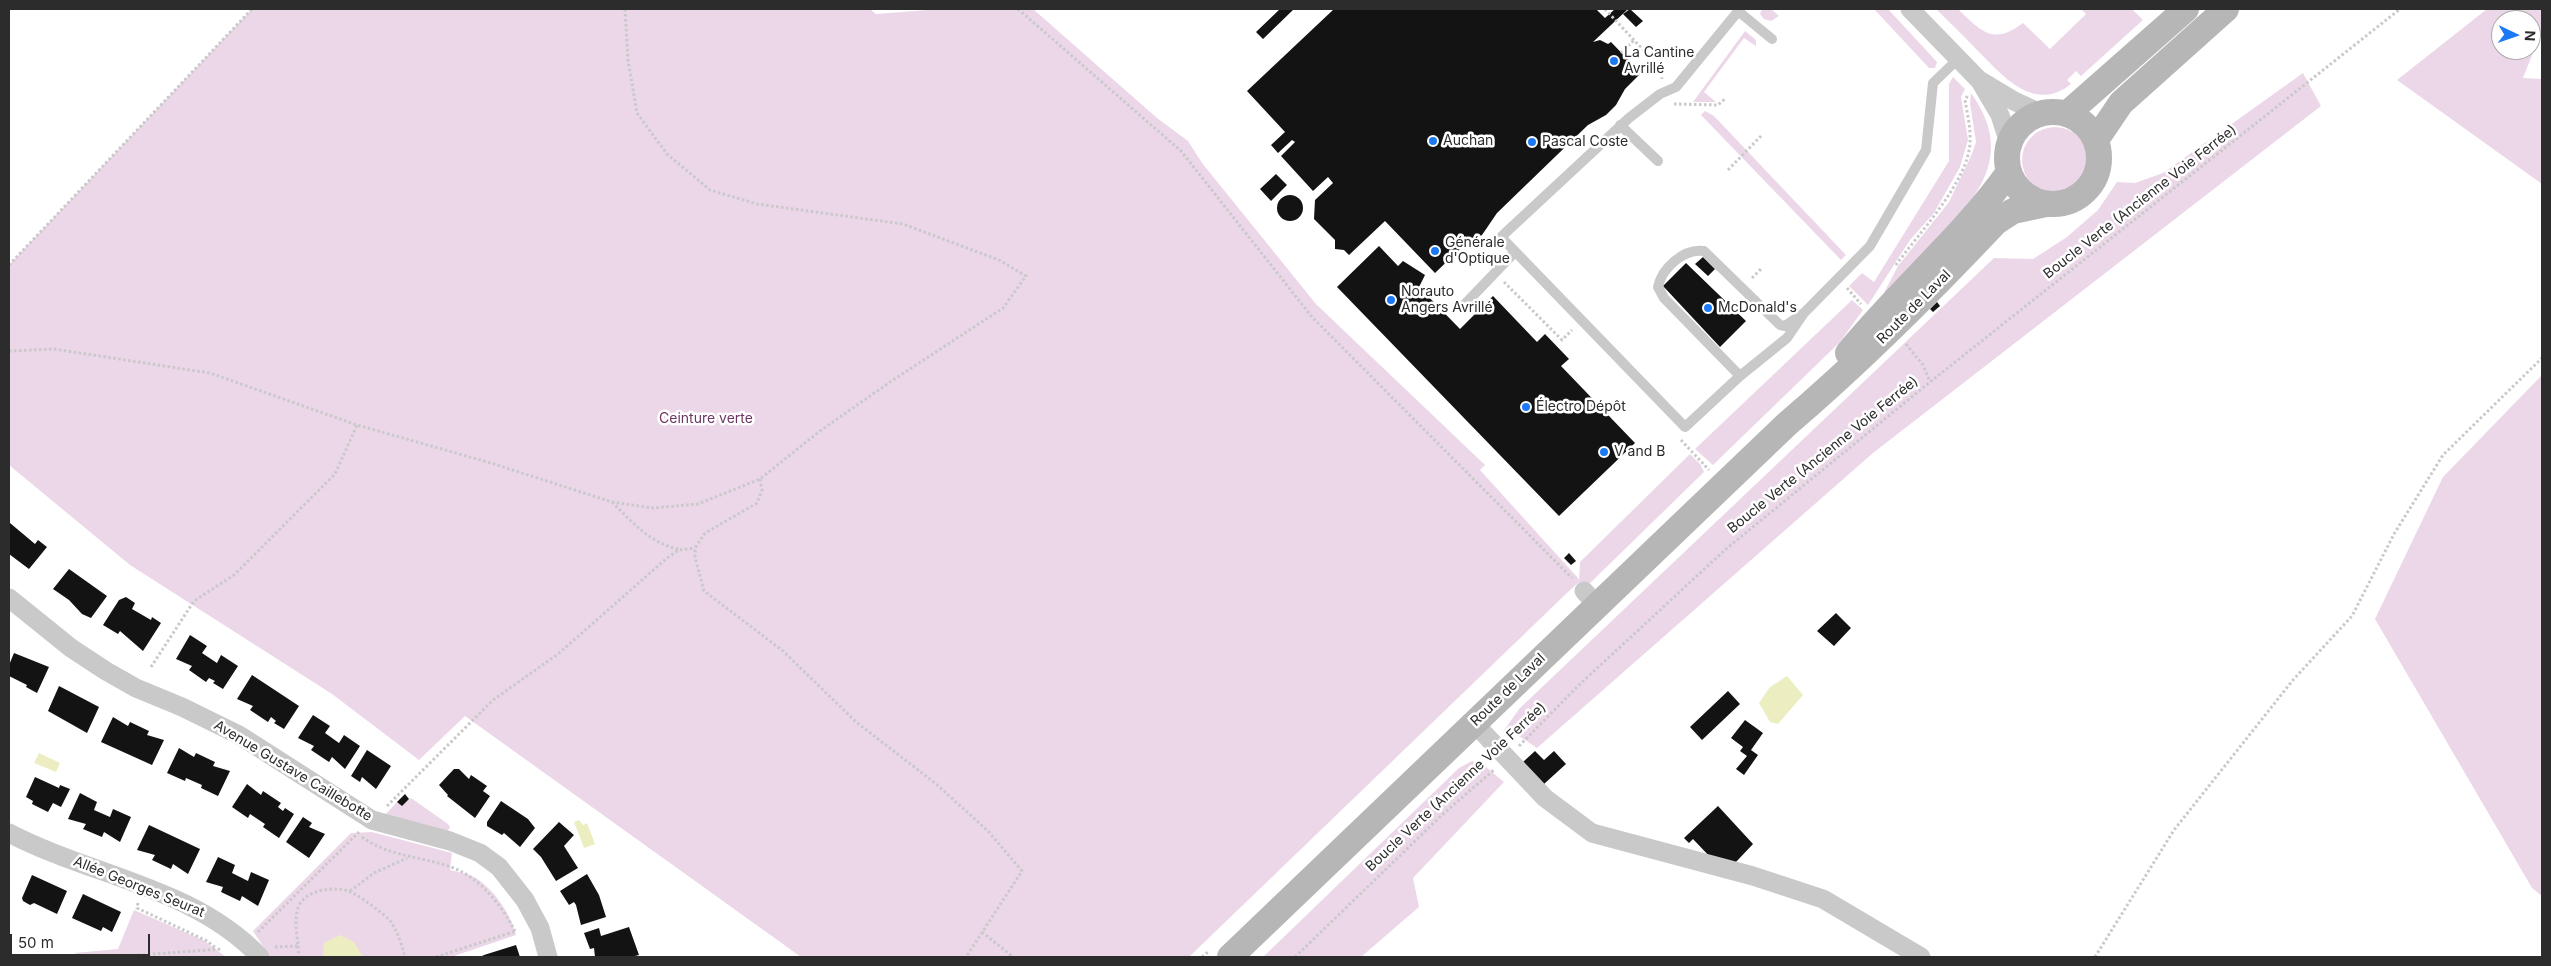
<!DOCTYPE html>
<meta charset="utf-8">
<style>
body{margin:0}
#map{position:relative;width:2551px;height:966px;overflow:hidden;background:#fff;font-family:Inter,sans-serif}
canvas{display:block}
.frame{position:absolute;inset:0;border:10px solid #2c2c2c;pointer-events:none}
.north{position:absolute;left:2491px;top:10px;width:50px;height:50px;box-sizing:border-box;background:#fff;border:1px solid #ababab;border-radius:50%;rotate:93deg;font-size:14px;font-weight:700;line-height:20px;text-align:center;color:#2c2c2c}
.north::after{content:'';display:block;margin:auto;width:18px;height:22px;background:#1c79f5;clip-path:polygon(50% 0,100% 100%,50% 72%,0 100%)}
.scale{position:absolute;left:10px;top:934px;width:140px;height:22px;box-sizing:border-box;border:2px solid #2c2c2c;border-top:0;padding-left:6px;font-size:15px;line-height:18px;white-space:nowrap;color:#2c2c2c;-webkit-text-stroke:4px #fff;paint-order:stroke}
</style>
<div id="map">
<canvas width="2551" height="966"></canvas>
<div class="frame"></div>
<div class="north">N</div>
<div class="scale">50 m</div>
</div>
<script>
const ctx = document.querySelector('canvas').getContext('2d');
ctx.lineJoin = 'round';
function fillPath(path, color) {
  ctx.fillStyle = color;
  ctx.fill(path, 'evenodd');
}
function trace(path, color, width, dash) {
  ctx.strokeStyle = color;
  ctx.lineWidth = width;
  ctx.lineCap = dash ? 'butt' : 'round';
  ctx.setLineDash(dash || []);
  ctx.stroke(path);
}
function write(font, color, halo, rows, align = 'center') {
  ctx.font = font + ' Inter,sans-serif';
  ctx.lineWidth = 5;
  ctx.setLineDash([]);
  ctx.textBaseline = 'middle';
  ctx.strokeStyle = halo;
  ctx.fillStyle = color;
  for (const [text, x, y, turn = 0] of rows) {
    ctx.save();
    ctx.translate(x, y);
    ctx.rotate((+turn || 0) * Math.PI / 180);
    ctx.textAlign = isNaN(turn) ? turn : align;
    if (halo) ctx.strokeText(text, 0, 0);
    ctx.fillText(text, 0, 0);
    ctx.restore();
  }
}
fillPath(new Path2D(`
 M252 9H870L876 14 941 9H1033L1157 118 1188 141 1202 163 1316 304 1485 465 1480 470 1578 578 1579 581 1580 562 1690 454 1700 464 1704 472 1584 589 1578 583 1568 592 1189 957H801L465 716 419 760 332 694 130 565 9 465V265Z
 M1762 9H1771L1779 16 1771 21 1764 19 1760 14Z
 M1874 9H1888L1937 62 1935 68H1929Z
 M1936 9H1958C1981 31 1993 46 2023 23L2050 49 2086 14 2081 9H2132L2143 20 2081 76 2076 71 2067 80 2071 84C2034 114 2002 75 1977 50 1964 36 1950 23 1936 9Z
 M2487 9H2542V33L2540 35 2523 78 2542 79V184L2397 80ZM2501 20H2531V50H2501Z
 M1745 31 1756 40V46L1744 38 1704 92 1716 102H1693Z
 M2303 73 2321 106 1873 453 1537 748 1516 734 1503 732 1519 709 1994 258 2033 259 2067 237 2098 210 2117 182 2135 183 2163 173Z
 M1953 77 1965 89 1961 97 1968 140 1960 167 1934 213 1910 240 1868 305 1849 286 1862 273 1874 282 1949 161V84Z
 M1971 93C2015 155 1979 195 1936 242 1916 264 1895 287 1875 310L1898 266 1949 202 1972 154 1976 142 1970 103Z
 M1705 111 1714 116 1846 255 1841 260 1701 115Z
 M2022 160a33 33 0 1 1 66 0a33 33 0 1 1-66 0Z
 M1852 300 1863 310 1840 342 1713 465 1695 449Z
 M2542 375V896L2532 888 2375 619 2443 477Z
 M1472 761 1486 767 1504 782 1413 878 1419 907 1361 957H1263L1459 768Z
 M411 798 448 824 450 827 447 833 384 816 397 802 402 805Z
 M372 832 452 853 450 870C457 872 466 873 472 876 492 886 511 914 516 935L451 957H270L253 931 351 833Z
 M134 910 203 940 226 957H84L74 953 118 949Z`), '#ecd7e9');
fillPath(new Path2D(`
 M1787 676 1803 695 1778 724 1770 722 1759 703 1770 687Z
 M39 753 60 763 56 772 34 763Z
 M579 820 583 825 587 823 595 844 584 848 574 822Z
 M340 935 354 942 363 957H323L324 943Z`), '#eceec1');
fillPath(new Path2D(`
 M1280 9H1294L1263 39 1256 32Z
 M1334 9H1596L1605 18 1615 9H1628L1593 42 1600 40 1608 44 1611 42 1641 73 1625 89 1616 105 1606 115 1588 125 1497 213 1482 235 1460 249 1435 273 1385 221 1349 255 1344 250 1335 249V240L1314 219 1315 200 1333 183 1328 177 1313 191 1281 156 1295 142 1292 140 1278 153 1271 145 1285 132 1247 91Z
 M1630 9 1643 21 1636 27 1623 14Z
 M1276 174 1287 185 1271 201 1260 189Z
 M1277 208a13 13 0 1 1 26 0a13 13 0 1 1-26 0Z
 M1379 246 1398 266 1403 261 1425 275 1419 287 1460 329 1493 296 1537 342 1545 334 1569 359 1561 366 1635 443 1559 516 1337 287Z
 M1703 257 1715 269 1708 276 1695 264Z
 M1686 263 1746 321 1720 347 1663 286Z
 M1937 302 1940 306 1933 312 1930 309Z
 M10 523 35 544 38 540 47 547 29 569 9 554Z
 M1569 553 1576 561 1571 565 1564 558Z
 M69 569 107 596 91 618 82 614 69 600 53 589Z
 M126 597 135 603 132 609 151 620 152 617 161 623 143 651 120 631 118 634 103 625 119 600Z
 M1836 613 1851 628 1834 646 1817 631Z
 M190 635 207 646 202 653 217 663 221 655 238 666 223 689 213 683 215 681 209 678 206 682 189 670 192 666 176 659Z
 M14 653 49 667 37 693 26 687 27 685 9 676V665Z
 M252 675 299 706 284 729 274 723 276 721 271 717 268 722 250 710 253 706 237 699Z
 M59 686 99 707 87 733 48 711Z
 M1728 691 1740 704 1702 740 1690 727Z
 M313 715 330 726 325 733 339 743 344 735 360 746 345 769 332 757 329 762 311 750 314 746 298 738Z
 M113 717 128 726 130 722 149 731 147 735 164 740 152 765 101 742Z
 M1745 720 1763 733 1751 750 1758 755 1744 775 1736 769 1747 756 1740 751 1743 747 1731 738Z
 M179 748 194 757 196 753 215 762 213 766 230 771 218 796 201 788 202 785 186 778 185 781 167 773Z
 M367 750 391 766 376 789 362 777 360 782 351 776Z
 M1535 751 1544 760 1554 751 1566 764 1544 784 1523 762Z
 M454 769H459L469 779 471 775 487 786 483 791 490 796 475 818 447 796 448 795 439 785Z
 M35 777 59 788 60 785 70 789 61 807 53 803 48 812 32 804 33 801 26 797Z
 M247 784 261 795 263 791 281 803 278 807 283 811 285 808 294 814 279 838 263 827 265 824 250 814 248 818 232 807Z
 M80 793 97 802 94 810 110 817 113 809 131 817 120 842 104 832 102 837 83 829 86 824 68 819Z
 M405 794 409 799 402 806 397 802Z
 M501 801 528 819 535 828 520 847 504 833 502 835 487 826V822Z
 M1718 806 1753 844 1735 863 1711 858 1693 839 1689 843 1684 838Z
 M303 817 312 823 309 827 325 834 309 858 286 842Z
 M559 822 574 835 564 846 578 868 556 881 541 857 533 849Z
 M149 825 200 849 188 874 173 864 171 869 152 860 155 855 137 850Z
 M218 857 235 865 232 873 248 881 251 872 269 880 258 906 242 896 240 901 221 892 223 887 206 882Z
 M587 874 599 895 606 917 581 925 576 905 574 902 569 905 560 891Z
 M32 875 67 891 57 914 34 903 30 905 23 901 22 898Z
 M83 894 121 912 112 932 103 927 101 931 72 918Z
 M629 927 639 955 631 957H595L594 948 590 949 584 933 599 928 601 936Z
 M516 945 520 957H480L484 955Z`), '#131313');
trace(new Path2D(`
 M1018 9 1181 151 1312 317 1572 578
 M1605 9 1659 67 1662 79
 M1621 53 1634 40
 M1674 104 1718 105 1726 98
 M1728 170 1762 135
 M9 265 252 9
 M1896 265C1918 234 1969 181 1970 142 1971 128 1967 113 1965 100L1968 95
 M1752 278 1761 269
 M1504 282 1562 340 1572 330
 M1847 288 1861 304
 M1906 344 1923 365 1930 382
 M9 351 54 349 210 373 357 425 491 463 612 502 653 508 698 504 760 479 820 431 890 382 1003 308 1026 276 999 260 903 224 757 204 710 190 667 154 637 113 628 60 625 9
 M1681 440 1709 470
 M760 479 762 490 757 503 705 533 695 548V557L704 591 783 651 856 722 935 783 988 831 1022 871 966 957
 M612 502C632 522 650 543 678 549
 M151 667 194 601 234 575 335 474 357 425
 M1519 746 1579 685 1726 549 1930 382 2400 9
 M387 806 493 700 558 654 667 558 679 550 695 548
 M362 837C388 856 418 856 448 866 479 876 500 903 515 931
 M350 891 374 873 407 858
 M138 903 137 908 207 941 217 949
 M258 932 359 832
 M982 932 1013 957
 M298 946 299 957
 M275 947 298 946C297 935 294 920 298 908 304 890 332 886 348 891 356 893 386 915 391 922 398 933 402 945 405 957
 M113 957 222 949
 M436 957 516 931
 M1202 957 1209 951
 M1295 957 1443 814 1495 769
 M2095 957 2174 830 2293 680 2352 616 2394 534 2443 455 2542 358`), '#c9c9c9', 3, [2.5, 2.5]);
trace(new Path2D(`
 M1740 9 1676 87 1660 94 1629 118 1501 237 1685 427 1740 376 1787 338 1804 313
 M1738 11 1772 39
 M1620 125 1658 161
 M1464 305 1515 252
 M1740 376 1664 298 1658 287C1662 268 1684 248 1704 251L1780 325 1785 326 1804 313 1870 246 1926 150 1933 83 1958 59`), '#c9c9c9', 10);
trace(new Path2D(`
 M1910 9 1979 80 2014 101 2040 113
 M1980 81 2000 115 2009 143
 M1584 591 1597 605
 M9 598 71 648 106 671 136 688 182 707 239 735 372 820 450 841 480 853 499 867 525 900 540 928 548 957
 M1474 723 1545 798 1592 833 1753 876 1823 899 1921 957
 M9 833C91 876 194 887 260 957`), '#c9c9c9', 19);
trace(new Path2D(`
 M2007 158a46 46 0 1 1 92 0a46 46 0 1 1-92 0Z
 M2068 113 2186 9
 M2096 140 2121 103 2226 9
 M1848 353C1899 290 1962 238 2009 172
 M1230 957 1787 424C1861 361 1929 293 1996 222L2013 211 2046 204`), '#b6b6b6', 26);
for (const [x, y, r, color] of [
 [1614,61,5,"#1c79f5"],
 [1433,141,5,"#1c79f5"],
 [1532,142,5,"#1c79f5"],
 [1435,251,5,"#1c79f5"],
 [1391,300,5,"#1c79f5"],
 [1708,308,5,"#1c79f5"],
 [1526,407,5,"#1c79f5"],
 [1604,452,5,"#1c79f5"]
]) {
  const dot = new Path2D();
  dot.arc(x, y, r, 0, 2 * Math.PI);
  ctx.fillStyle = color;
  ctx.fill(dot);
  trace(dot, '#fff', 2);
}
write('14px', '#2c2c2c', '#fff', [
 ["La Cantine",1624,53],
 ["Avrillé",1624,69],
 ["Auchan",1443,141],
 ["Pascal Coste",1542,142],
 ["Générale",1445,243],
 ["d'Optique",1445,259],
 ["Norauto",1401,292],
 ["Angers Avrillé",1401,308],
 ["McDonald's",1718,308],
 ["Électro Dépôt",1536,407],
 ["V and B",1614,452]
], 'left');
write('14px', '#2c2c2c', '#fff', [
 ["Boucle Verte (Ancienne Voie Ferrée)",2140,202,-38],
 ["Route de Laval",1914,307,-45],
 ["Boucle Verte (Ancienne Voie Ferrée)",1823,455,-39],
 ["Route de Laval",1508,690,-44],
 ["Avenue Gustave Caillebotte",293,771,31],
 ["Boucle Verte (Ancienne Voie Ferrée)",1456,787,-43],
 ["Allée Georges Seurat",139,887,22]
]);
write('14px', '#6b3662', '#fff', [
 ["Ceinture verte",706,419]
]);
</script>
